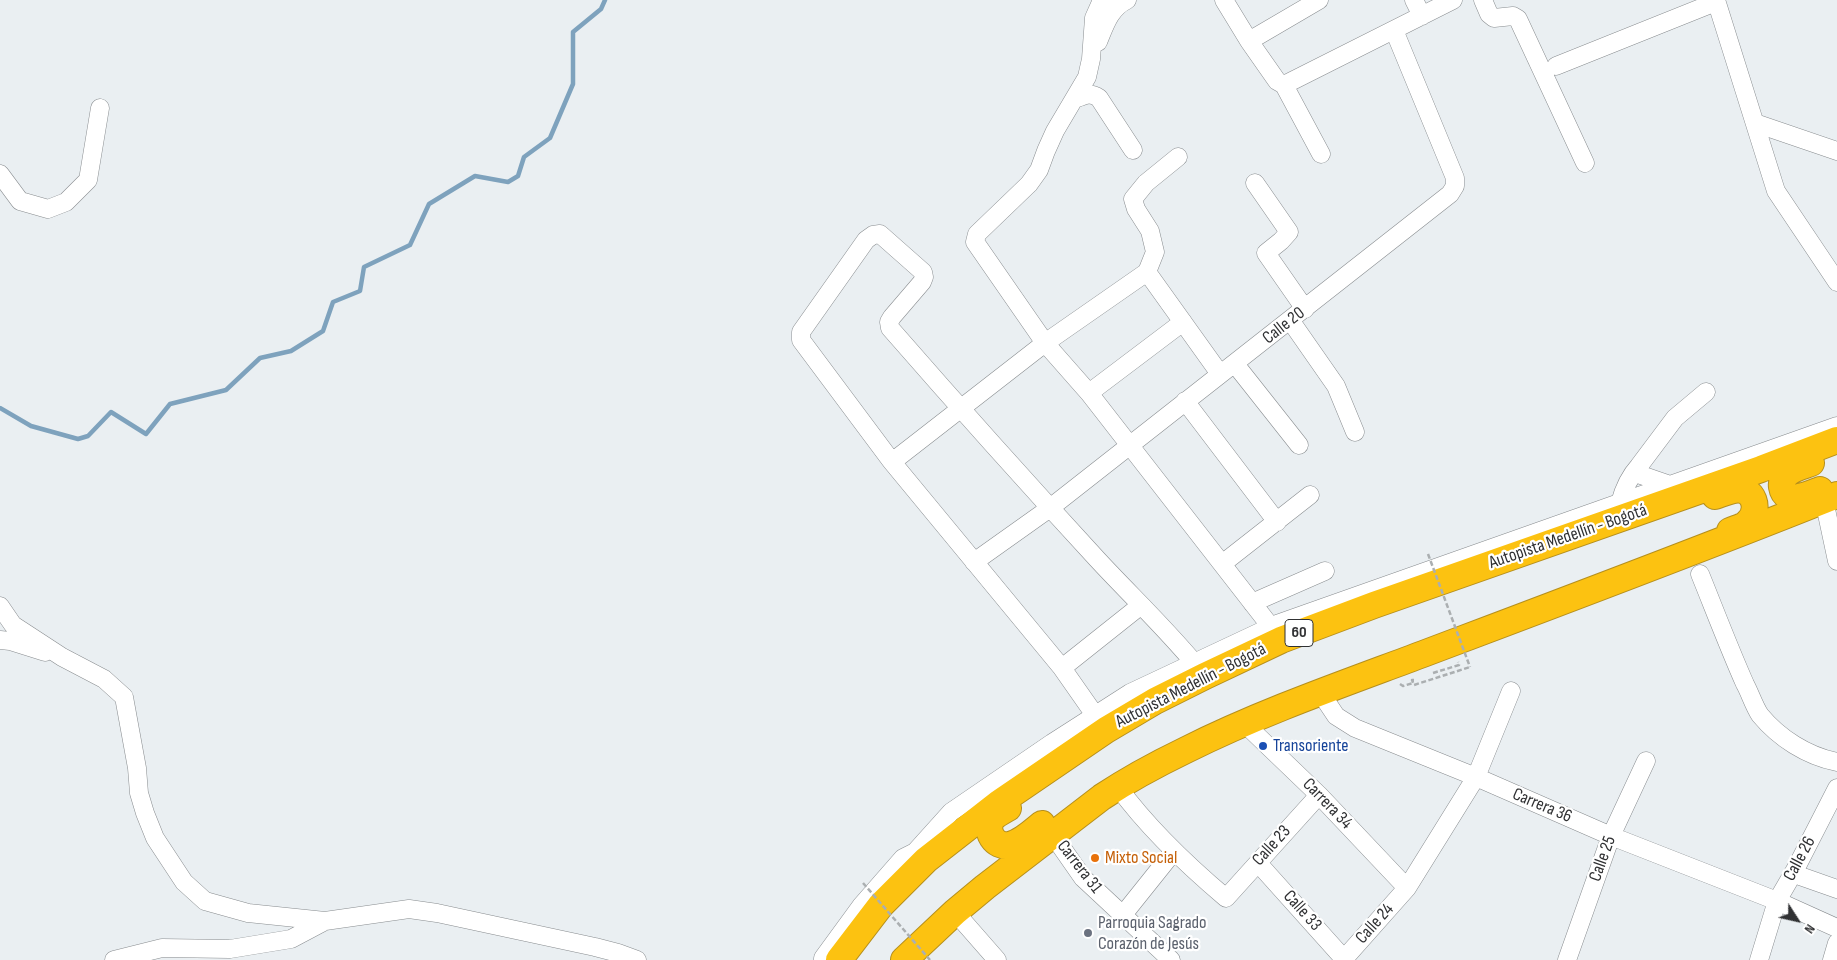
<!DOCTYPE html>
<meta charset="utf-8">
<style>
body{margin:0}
#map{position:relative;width:1837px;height:960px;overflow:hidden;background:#eaeff2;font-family:"Sofia Sans Condensed",sans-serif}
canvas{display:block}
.north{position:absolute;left:1772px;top:895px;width:50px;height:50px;-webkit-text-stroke:4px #fff;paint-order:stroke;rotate:125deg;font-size:14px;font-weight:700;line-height:20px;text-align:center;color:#303133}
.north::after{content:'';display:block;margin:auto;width:18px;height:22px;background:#303133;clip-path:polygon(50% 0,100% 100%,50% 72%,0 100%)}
</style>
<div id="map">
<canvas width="1837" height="960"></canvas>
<div class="north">N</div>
</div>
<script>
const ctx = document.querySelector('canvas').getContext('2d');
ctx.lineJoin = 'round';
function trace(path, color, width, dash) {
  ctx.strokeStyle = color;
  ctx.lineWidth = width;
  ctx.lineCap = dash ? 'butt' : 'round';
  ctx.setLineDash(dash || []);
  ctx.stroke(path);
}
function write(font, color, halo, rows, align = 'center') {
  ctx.font = font + ' "Sofia Sans Condensed",sans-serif';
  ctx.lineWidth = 4.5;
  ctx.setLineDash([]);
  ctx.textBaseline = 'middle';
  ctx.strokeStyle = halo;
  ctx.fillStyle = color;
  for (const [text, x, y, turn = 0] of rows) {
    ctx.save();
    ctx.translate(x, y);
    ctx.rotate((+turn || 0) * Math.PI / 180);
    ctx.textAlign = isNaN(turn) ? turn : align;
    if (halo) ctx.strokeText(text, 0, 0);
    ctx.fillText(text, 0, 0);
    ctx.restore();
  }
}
trace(new Path2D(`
 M0 408 31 426 78 439 88 436 111 412 146 434 170 404 226 390 260 358 291 351 323 331 333 302 360 291 364 267 410 245 429 204 475 176 508 182 518 176 524 157 550 138 573 84V32L601 9 605 0`), '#7ea2bd', 4.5);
const minor = new Path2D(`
 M1102 0 1094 18 1091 59 1087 77 1055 131 1046 151 1039 170 1029 184 977 234 975 242 1045 343 1089 393 1278 636
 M1224 0 1249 41 1277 81 1284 85 1321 154
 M1414 0 1422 16
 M1483 0 1489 14 1494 18 1513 16 1518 19 1585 163
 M1716 0 1776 191 1837 282
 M1249 41 1319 0
 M1098 42C1105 25 1110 8 1127 0
 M1556 66 1716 2
 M1284 85 1453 0
 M1075 99C1084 95 1090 92 1099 98L1133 150
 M1755 123 1837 151
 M0 174 20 201 48 209 66 202 88 180 100 108
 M1255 183 1289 232 1281 241 1266 253 1305 309
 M1147 272 1220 374
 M1290 320 1336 386 1355 432
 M1235 364 1299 445
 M1089 393 1183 322
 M1185 401 1277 522
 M892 462 1045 343 1147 272 1155 252 1150 231 1136 209 1133 199 1146 183 1178 157
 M1670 485 1641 475 1639 471V466L1675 418 1706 392
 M1824 500 1837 561
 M1620 503C1624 488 1629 477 1639 466
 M974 562 1050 508 1450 194 1455 186V178L1394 30
 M1222 564 1310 495
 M1700 574C1715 611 1729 648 1745 684 1750 693 1754 706 1760 715 1779 738 1807 756 1837 762
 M1252 603 1325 571
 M0 606 13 625 62 657 104 679 124 697 137 768 139 793 145 813 155 838 184 882 205 901 248 913 325 921 409 909 437 913 595 947 618 953 637 960
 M0 640 10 641 45 652
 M1062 668 1140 606
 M1320 692 1336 716 1355 728 1476 777 1611 836 1777 901 1837 928
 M1090 708 1062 668 892 462 801 340V332L866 240 873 235 880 234 923 272 924 277 922 282 892 317 889 322 890 328C958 406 1027 483 1097 559 1132 597 1173 635 1205 676
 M1244 723 1319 795 1407 888
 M1118 787C1148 828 1187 865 1226 898L1319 795
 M1053 835 1083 878 1171 960
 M1258 863 1345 960
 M1795 870 1800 876 1837 889
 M955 912 997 960
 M1122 916 1174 851
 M114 960 162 948 230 949 291 939 325 921
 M823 960V958L861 906 903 858 915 852 951 812 1052 743 1130 693 1277 624 1837 426
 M1343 960 1407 888 1476 777 1511 691
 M1567 960 1611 836 1646 761
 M1759 960 1777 901 1795 870 1837 788
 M1832 960 1837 943`);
const highway = new Path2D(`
 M1811 463C1803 466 1794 468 1788 473 1784 476 1781 481 1782 487 1785 506 1810 494 1820 490
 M1715 496C1721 494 1728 491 1734 490 1754 486 1761 510 1748 522 1744 527 1736 528 1730 531
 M1008 808C1003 811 995 815 992 819 984 831 995 848 1009 845 1021 843 1032 832 1042 824
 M839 960 881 905 926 860 999 803 1106 730 1155 701 1205 676 1281 640 1374 605 1761 469 1837 440
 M904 960 955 912 985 887 1102 797C1129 779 1157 764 1186 750 1262 712 1343 684 1423 654 1561 602 1700 550 1837 495`);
trace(minor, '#888c8f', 19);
trace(highway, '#b58f1d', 28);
trace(new Path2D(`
 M1433 673 1459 665 1458 662
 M1414 680H1412L1414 685 1470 667
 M1400 684 1403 686 1413 683`), '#abafb1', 2.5, [5, 2.5]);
trace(minor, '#fff', 18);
trace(highway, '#fcc211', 26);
trace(new Path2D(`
 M1428 554 1470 667
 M863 883 930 960`), '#abafb1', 2.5, [5, 2.5]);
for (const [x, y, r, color] of [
 [1263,746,5,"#1a4fb4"],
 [1095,858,5,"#e8710a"],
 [1088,933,5,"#6b7280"]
]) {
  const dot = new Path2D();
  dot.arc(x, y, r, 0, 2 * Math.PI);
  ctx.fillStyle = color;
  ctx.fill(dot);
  trace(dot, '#fff', 2);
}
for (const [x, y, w] of [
 [1299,633,28]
]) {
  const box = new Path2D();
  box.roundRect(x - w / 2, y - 13.5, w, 27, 4);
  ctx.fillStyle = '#fff';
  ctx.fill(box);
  trace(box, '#303133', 1);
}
write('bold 16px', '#303133', null, [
 ["60",1299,633]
]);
write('18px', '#303133', '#fff', [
 ["Calle 20",1284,326,-38],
 ["Autopista Medellín - Bogotá",1568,537,-19],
 ["Autopista Medellín - Bogotá",1191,686,-27],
 ["Carrera 34",1327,804,46],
 ["Carrera 36",1542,806,23],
 ["Calle 23",1272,846,-48],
 ["Calle 25",1603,859,-70],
 ["Calle 26",1800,859,-62],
 ["Carrera 31",1079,867,52],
 ["Calle 33",1302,911,48],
 ["Calle 24",1375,924,-48]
]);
write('18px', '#164399', '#fff', [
 ["Transoriente",1273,746]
], 'left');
write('18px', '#c56008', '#fff', [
 ["Mixto Social",1105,858]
], 'left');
write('18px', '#5b616d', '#fff', [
 ["Parroquia Sagrado",1098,923],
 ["Corazón de Jesús",1098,944]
], 'left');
</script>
